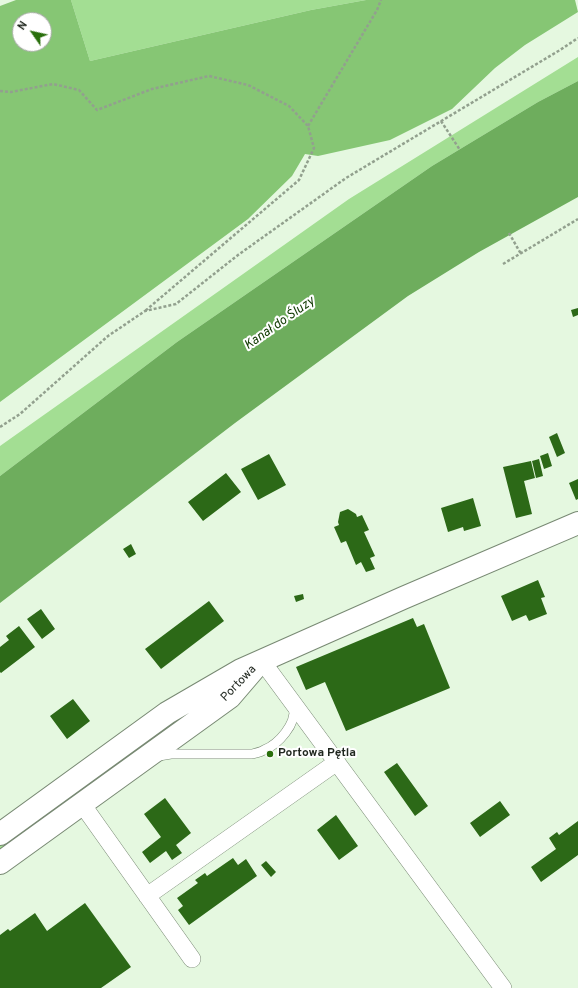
<!DOCTYPE html>
<meta charset="utf-8">
<style>
body{margin:0}
#map{position:relative;width:578px;height:988px;overflow:hidden;background:#e5f8e0;font-family:Overpass,sans-serif}
canvas{display:block}
.north{position:absolute;left:12px;top:12px;width:40px;height:40px;box-sizing:border-box;background:#fff;border:1px solid #a5a8a5;border-radius:50%;rotate:304deg;font-size:11px;font-weight:700;line-height:16px;text-align:center;color:#1f261e}
.north::after{content:'';display:block;margin:auto;width:14px;height:18px;background:#296f0c;clip-path:polygon(50% 0,100% 100%,50% 72%,0 100%)}
</style>
<div id="map">
<canvas width="578" height="988"></canvas>
<div class="north">N</div>
</div>
<script>
const ctx = document.querySelector('canvas').getContext('2d');
ctx.lineJoin = 'round';
function fillPath(path, color) {
  ctx.fillStyle = color;
  ctx.fill(path, 'evenodd');
}
function trace(path, color, width, dash) {
  ctx.strokeStyle = color;
  ctx.lineWidth = width;
  ctx.lineCap = dash ? 'butt' : 'round';
  ctx.setLineDash(dash || []);
  ctx.stroke(path);
}
function write(font, color, halo, rows, align = 'center') {
  ctx.font = font + ' Overpass,sans-serif';
  ctx.lineWidth = 4;
  ctx.setLineDash([]);
  ctx.textBaseline = 'middle';
  ctx.strokeStyle = halo;
  ctx.fillStyle = color;
  for (const [text, x, y, turn = 0] of rows) {
    ctx.save();
    ctx.translate(x, y);
    ctx.rotate((+turn || 0) * Math.PI / 180);
    ctx.textAlign = isNaN(turn) ? turn : align;
    if (halo) ctx.strokeText(text, 0, 0);
    ctx.fillText(text, 0, 0);
    ctx.restore();
  }
}
fillPath(new Path2D(`
 M71 0H366L311 10 90 61Z
 M578 57V81L538 102 432 166 177 342 0 476V446L349 199Z
 M53 807 56 811 0 855V843Z`), '#a3de93');
fillPath(new Path2D(`
 M16 0H71L90 61 311 10 366 0H575L578 12 525 45 495 68 452 109 390 140 318 156 305 154 292 176 248 219 0 402V6ZM20 20H44V44H20Z`), '#86c674');
fillPath(new Path2D(`
 M578 81V197L479 252 408 296 235 423 0 603V476L177 342 432 166 538 102Z`), '#6ead5d');
fillPath(new Path2D(`
 M578 308V315L573 317 571 310Z
 M557 433 565 453 557 457 549 437Z
 M548 453 552 466 544 469 540 456Z
 M269 454 286 485 258 500 241 469Z
 M539 459 543 476 536 478 532 461Z
 M531 461 535 478 524 481 532 514 516 518 503 467Z
 M226 473 241 492 203 521 188 502Z
 M578 479V499L576 500 569 483Z
 M473 498 481 526 464 531 463 527 448 532 441 508Z
 M348 509 356 514 357 517 362 515 369 530 364 532 375 556 370 558 375 569 366 572 361 562 356 565 346 541 341 543 334 527 339 525 338 522 340 512Z
 M131 544 136 554 129 558 123 549Z
 M538 580 545 597 541 598 547 614 529 621 526 615 512 621 501 596Z
 M303 594 304 599 296 602 294 596Z
 M209 601 224 621 161 669 145 649Z
 M41 609 55 629 42 639 27 619Z
 M413 618 417 627 424 624 450 688 346 731 325 682 306 690 296 667Z
 M19 626 35 647 1 673 0 672V647L9 640 6 636Z
 M73 699 90 721 67 739 50 716Z
 M397 763 428 806 415 816 384 772Z
 M165 798 191 833 176 845 182 853 172 860 166 851 150 863 142 852 161 837 144 814Z
 M500 801 510 815 480 837 470 823Z
 M336 815 358 846 339 860 317 830Z
 M578 821V855L541 882 531 867 556 849 549 838 557 832 559 835Z
 M233 858 238 865 246 859 257 876 189 925 178 910 183 906 177 898 198 883 195 880 205 873 207 876Z
 M266 861 276 872 271 877 261 865Z
 M85 903 131 967 101 988H0V935L8 929 10 931 35 913 47 931Z`), '#2c6917');
const lane = new Path2D(`
 M159 756 171 754H252C256 753 261 752 264 750 279 744 296 724 294 708`);
const street = new Path2D(`
 M262 661 503 988
 M82 804 192 959
 M147 896 337 762`);
const secondary = new Path2D(`
 M0 834 167 713 241 670 403 598 578 523
 M0 863 230 697 254 669`);
trace(lane, '#788973', 10);
trace(street, '#788973', 18);
trace(secondary, '#788973', 24);
trace(new Path2D(`
 M0 91 11 92 53 84 79 90 97 110 152 89 209 76 248 85 289 106 308 126 314 148 299 180 145 311
 M441 121 460 150
 M308 126 377 10 381 0
 M509 233 521 254
 M503 264 578 219
 M0 427 20 414 108 336 145 311 176 304 238 255 346 178 560 50 578 38`), '#92a08e', 2.5, [3, 2]);
trace(lane, '#fff', 9);
trace(street, '#fff', 17);
trace(secondary, '#fff', 22);
for (const [x, y, r, color] of [
 [270,754,4,"#296f0c"]
]) {
  const dot = new Path2D();
  dot.arc(x, y, r, 0, 2 * Math.PI);
  ctx.fillStyle = color;
  ctx.fill(dot);
  trace(dot, '#fff', 1.5);
}
write('12px', '#1f261e', '#fff', [
 ["Portowa",239,684,-46]
]);
write('bold 12px', '#1f261e', '#fff', [
 ["Portowa Pętla",278,754]
], 'left');
write('italic 13px', '#0f3900', '#fff', [
 ["Kanał do Śluzy",280,324,-35]
]);
</script>
